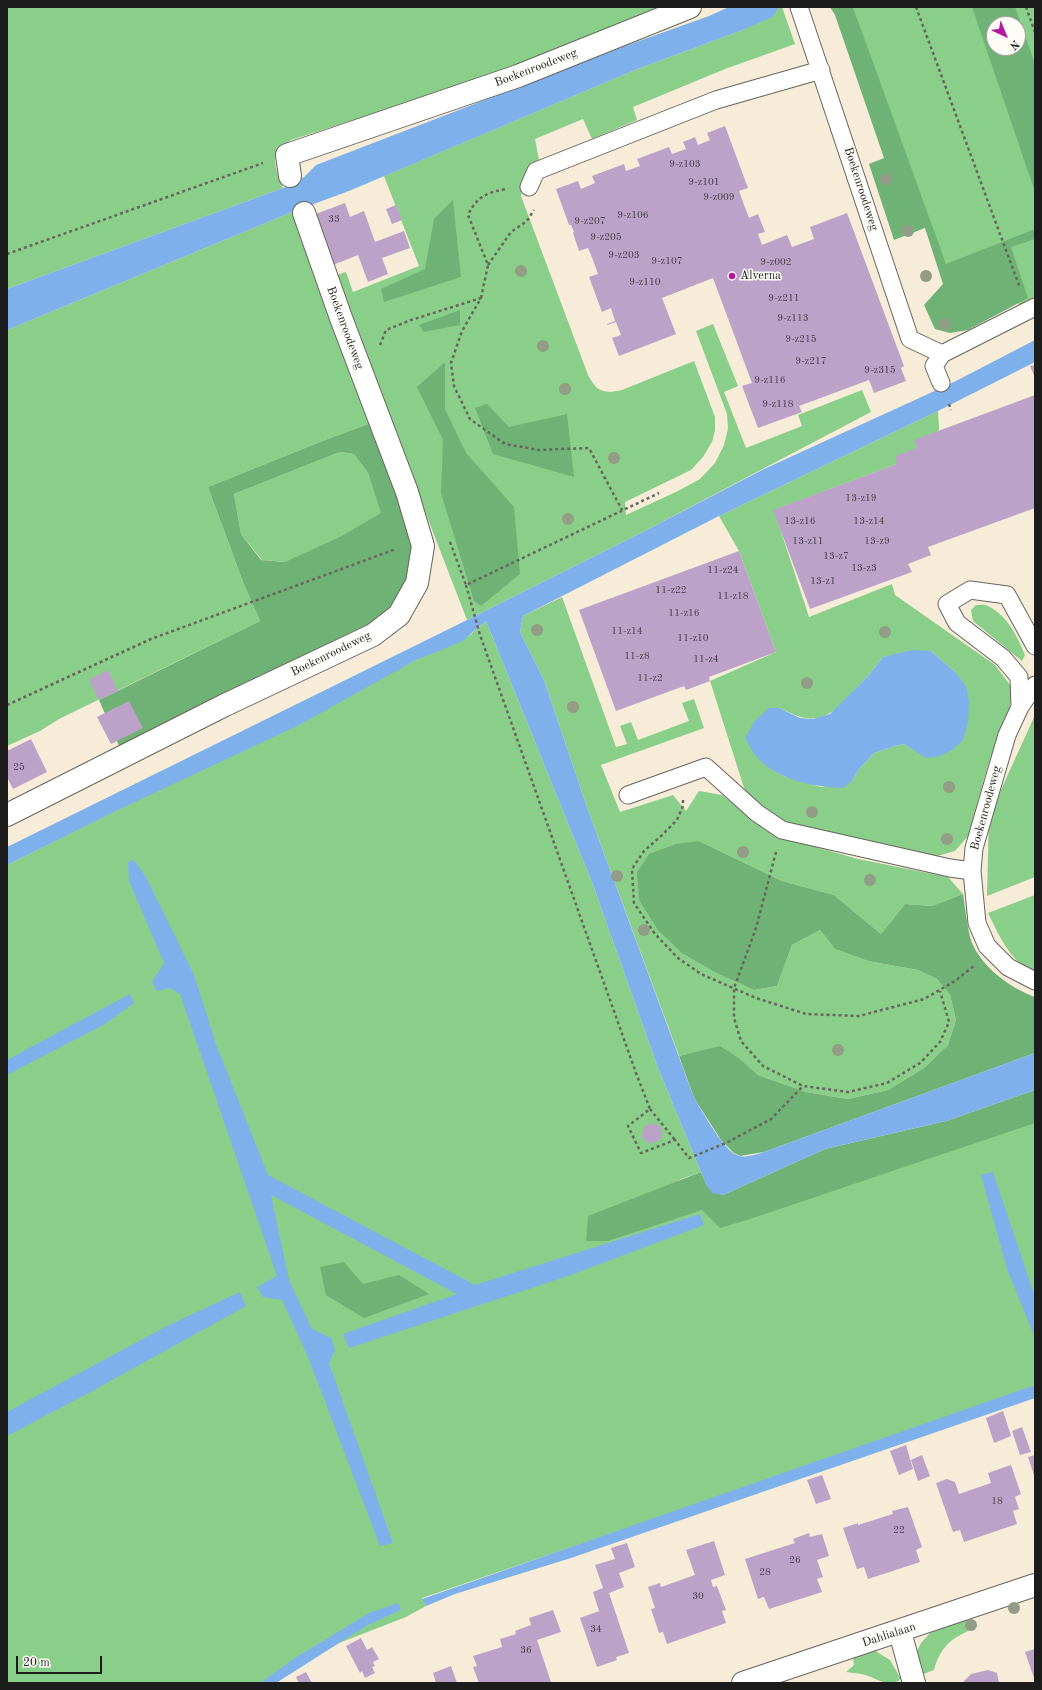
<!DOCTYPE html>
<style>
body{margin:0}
#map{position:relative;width:1042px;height:1690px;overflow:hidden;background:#f6ecd8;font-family:"Old Standard TT",serif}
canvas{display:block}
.frame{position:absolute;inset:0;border:8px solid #1c1c1c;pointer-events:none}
.north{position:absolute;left:986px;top:16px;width:40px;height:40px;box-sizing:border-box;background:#fdfcf7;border:1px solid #a3a29f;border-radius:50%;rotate:136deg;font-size:11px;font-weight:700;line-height:16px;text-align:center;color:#1c1c1c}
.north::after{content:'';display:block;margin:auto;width:14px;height:18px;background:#b5179e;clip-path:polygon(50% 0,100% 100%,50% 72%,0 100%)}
.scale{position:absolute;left:16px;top:1656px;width:86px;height:18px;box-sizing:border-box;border:2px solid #1c1c1c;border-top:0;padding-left:5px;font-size:12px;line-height:14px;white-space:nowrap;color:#1c1c1c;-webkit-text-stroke:3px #fdfcf7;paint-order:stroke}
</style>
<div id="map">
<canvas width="1042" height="1690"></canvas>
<div class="frame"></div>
<div class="north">N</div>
<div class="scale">20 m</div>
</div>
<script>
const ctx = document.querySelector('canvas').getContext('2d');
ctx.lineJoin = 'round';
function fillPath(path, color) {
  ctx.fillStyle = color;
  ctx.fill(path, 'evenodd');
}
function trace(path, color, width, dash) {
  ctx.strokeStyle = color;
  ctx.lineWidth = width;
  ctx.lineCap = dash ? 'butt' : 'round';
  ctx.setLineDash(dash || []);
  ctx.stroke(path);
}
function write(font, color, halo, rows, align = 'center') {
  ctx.font = font + ' "Old Standard TT",serif';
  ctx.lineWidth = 3;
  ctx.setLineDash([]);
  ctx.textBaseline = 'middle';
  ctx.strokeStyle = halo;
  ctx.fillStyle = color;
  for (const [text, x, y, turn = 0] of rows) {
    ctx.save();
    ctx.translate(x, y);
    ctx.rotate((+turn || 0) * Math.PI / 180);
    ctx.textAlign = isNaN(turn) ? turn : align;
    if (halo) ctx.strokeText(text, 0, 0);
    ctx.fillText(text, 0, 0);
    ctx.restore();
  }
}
fillPath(new Path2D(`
 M7 7H690L580 47 291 140C287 143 281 146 278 150 271 160 279 178 283 188L7 289Z
 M779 7H782L795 44 725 69 633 107 637 120 592 139 583 119 535 139 539 160C524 174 522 177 521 196L588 375C597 392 603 394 622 390L694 361 715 417V430L712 442 703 457 691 470 625 502 626 515 678 491 700 479 715 463 724 445 728 429 727 414 696 331 713 324 738 386 724 392 746 448 802 426 798 415 862 390 871 412 637 535 467 620 334 276 346 272 353 292 419 266 384 176 635 70 740 31 777 11Z
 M853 7H1035V300L1020 308 1000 251 945 271ZM994 24H1018V48H994Z
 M292 212 371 423 325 440 208 487 243 582 260 621 59 719 40 731 7 746V330Z
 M938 411 939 430 897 464 774 510 809 617 892 584 895 595 995 665 1013 689 1008 715 988 765 968 836 955 851 934 857 856 841 778 819 759 807 745 791 710 681 776 652 739 551 719 516ZM931 651 955 672 926 757 904 744 895 746 874 753 859 769 852 781 821 787 783 776 768 767 779 708C801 718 815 725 836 709L868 676 883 657Z
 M340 452 354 454 368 473 382 513 341 536 286 562 262 560 241 534 234 494Z
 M562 597 616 747 627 744 620 726 631 722 638 740 689 721 682 703 694 699 704 728 601 765 620 812 673 795 686 811 699 791 722 795 773 835 858 859 948 877 963 894 932 906 905 904 881 934 834 895 782 881 699 841 683 954 716 973 754 990 777 986 792 945 820 930 835 949 868 961 918 970 937 979 950 995 956 1020 948 1045 924 1068 888 1090 848 1099 806 1092 758 1075 739 1058 720 1047 679 1056 588 810 544 680 520 632 523 616Z
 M976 605C979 605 985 604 988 606 1008 616 1017 636 1025 655L1022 661 973 621 971 610Z
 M486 621 593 885 658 1068 701 1172 681 1179 590 1241H609L703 1209 1035 1122V1389L422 1598 426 1606 406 1617 334 1645 366 1625 323 1641 260 1683H7V865L416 660 470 635Z
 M1035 715V877L987 896 989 816Z
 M1035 895V972C1011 964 999 935 988 913Z
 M971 1615 970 1630C950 1639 940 1648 934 1670L921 1675 916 1653 921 1643 931 1632Z
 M874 1650 890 1660 901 1679C888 1688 880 1680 868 1676 861 1673 853 1673 846 1672L854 1665 853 1656Z`), '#8acf89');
fillPath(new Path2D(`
 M830 7H853L946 264 1035 229V239L1011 247 1028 298 968 330 950 333 935 329 924 305 943 284 925 228 894 240 869 164 884 158 835 15Z
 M972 7H1015L1035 64V192ZM994 24H1018V48H994Z
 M453 200 461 277 384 302 381 289 425 269 434 219Z
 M460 310V325L424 332 419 325Z
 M445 362V409L466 453 514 507 520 574 481 606 474 601 441 493 443 440 417 387Z
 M487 404 509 427 567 414 574 477 493 454 475 408Z
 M371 423 413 530 417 555 393 612 119 746 99 700 260 621 243 582 208 487 325 440ZM340 452 354 454 368 473 381 513 341 536 285 562 261 560 241 534 234 494Z
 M699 841 782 881 834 895 881 934 905 904 932 906 963 894C965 907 968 933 972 943 983 968 1010 988 1035 997V1053L764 1152 740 1156 734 1153 721 1140 694 1098 679 1056 720 1046 739 1058 758 1075 806 1092 848 1099 888 1090 924 1068 948 1045 956 1020 950 995 937 979 918 970 868 961 835 949 820 930 792 945 777 986 754 990 716 973 683 954 658 930 639 900 637 872 649 854 676 844Z
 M1035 1090V1123L747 1220 720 1228 702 1210 609 1241H586L588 1216 701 1172 707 1186 723 1195 825 1149 946 1121Z
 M344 1262 363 1284 399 1275 429 1294 364 1318 326 1295 320 1267Z`), '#6fb275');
fillPath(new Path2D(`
 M729 7H779L777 11 772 17 740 31 635 70 349 191 292 212 7 330V289L283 188 304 177 316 165 625 46 709 16Z
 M1035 340V362L938 411 719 516 523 616 520 632 544 680 588 810 694 1098C703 1112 724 1152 739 1156 746 1158 757 1154 764 1152L1035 1053V1090L946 1121 825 1149 723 1195 712 1193 707 1186 701 1172 658 1068 593 885 486 621 461 642 416 660 299 725 118 810 7 865V847L459 624 637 535 764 469 952 383Z
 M912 650 931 651 955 672 966 686 969 701 968 723 963 740 952 750 940 756 926 758 904 744 895 746 874 753 859 769 852 781 843 788C813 787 771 779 753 752 750 748 748 743 745 738L754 722 769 708H779L800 718 813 719 830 714 868 676 883 657Z
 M134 860 146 877 194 975 216 1044 268 1175 475 1285 700 1214 704 1225 568 1276 349 1348 343 1334 457 1294 271 1195 289 1280 312 1329 331 1338 335 1350 329 1363 393 1543 380 1546 308 1357 282 1300 263 1297 257 1287 277 1276 180 994 170 988 157 991 152 982 164 963 129 881 128 862Z
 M130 994 134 1003 105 1024 7 1075V1060Z
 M993 1172 1035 1297V1338L1007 1269 981 1175Z
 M240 1292 246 1306 85 1395 7 1436V1412L169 1325Z
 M1035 1385V1398L571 1558 455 1594 426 1606 422 1599Z
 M398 1603 401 1610 366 1626 276 1683H260L295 1658 369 1613Z`), '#7eb1eb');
fillPath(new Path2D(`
 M725 126 748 188 739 191 744 205 749 218 758 214 765 232 758 234 762 245 787 235 792 247 814 239 810 227 847 213 904 366 901 368 906 381 874 393 869 380 799 406 802 412 758 428 742 386 752 383 713 278 662 298 676 334 619 356 612 338 621 335 616 322 607 325V324L615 321 611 308 602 312 589 277 598 274 593 260 588 248 579 251 573 233 574 232 571 225H569L556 189 578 181 581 189 595 183 592 176 624 164 626 171 640 166 637 159 669 147 672 154 686 149 683 142 695 137 698 145 710 140 707 133Z
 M345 203 350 217 364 211 375 242 404 231 410 248 382 258 388 274 368 282 358 255 333 265 313 215Z
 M396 205 402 220 392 224 386 209Z
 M1035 365V378L1030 366Z
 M1035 395V508L928 547 931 555 908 564 912 572 810 609 773 510 897 464 895 456 917 448 914 440Z
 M739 551 776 652 709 677 710 681 686 690 684 686 616 711 579 610Z
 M108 670 118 691 99 700 89 680Z
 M129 701 143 728 111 744 97 717Z
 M31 739 47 772 13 789 7 777V751Z
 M653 1123 662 1127 661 1139 650 1144 642 1137 644 1127Z
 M1003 1411 1011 1436 994 1443 986 1418Z
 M1022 1427 1031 1452 1020 1455 1012 1431Z
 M906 1445 913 1469 899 1475 890 1451Z
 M922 1455 930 1476 918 1481 911 1460Z
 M1035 1455V1478L1028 1457Z
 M1011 1465 1021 1494 1015 1497 1019 1509 1013 1511 1017 1524 964 1542 960 1530 953 1532 936 1483 947 1479 955 1482 959 1494 991 1483 988 1473Z
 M822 1475 831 1499 816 1504 807 1480Z
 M908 1507 922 1547 916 1550 920 1562 868 1579 864 1567 857 1569 843 1528 858 1523V1525L893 1514 892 1511Z
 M809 1533 810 1537 822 1534 829 1556 817 1560 823 1577 817 1579 822 1592 769 1609 764 1597 758 1599 745 1559 795 1543 793 1539Z
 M714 1541 725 1575 711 1580 713 1587 717 1586 726 1610 722 1611 726 1623 667 1644 663 1632 659 1633 651 1609 655 1608 648 1587 660 1583 661 1587 695 1575 686 1550Z
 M627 1543 635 1567 619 1573 624 1587 609 1593 629 1653 616 1657 617 1660 597 1667 580 1618 599 1611 593 1592 603 1588 595 1565 615 1559 611 1548Z
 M553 1610 561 1632 537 1640 551 1682 479 1683 473 1667 477 1666 473 1656 502 1647 500 1639 516 1634 515 1631 531 1625 529 1618Z
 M361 1638 367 1650 372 1647 379 1659 373 1662 375 1666 372 1667 375 1673 365 1678 362 1671 360 1673 346 1646Z
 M1035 1649V1681L1025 1652Z
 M451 1666 457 1683H436L433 1673Z
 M988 1670 997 1673 999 1683H964V1681L971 1674Z
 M306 1672 312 1683H299L296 1677Z`), '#bca2c9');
const lane = new Path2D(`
 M799 7 910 339 942 354 934 366 941 383
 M529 187 536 171 716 100 821 70
 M942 354 1035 307
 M1035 685 1020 707 1007 735 974 848 972 871 977 923 987 946 1008 967 1035 981
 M1020 707 1019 677 1003 658 957 623 947 604 970 590 1007 595 1035 646
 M628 795 706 767 757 813 782 830 950 868 972 871`);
const street = new Path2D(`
 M290 176 287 155 518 76 690 7
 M7 815 223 706 373 635 399 615 417 583 423 546 407 492 341 318 304 213
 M900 1632 914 1683
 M743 1683 1035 1585`);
trace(lane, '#68655e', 19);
trace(street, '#68655e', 24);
trace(new Path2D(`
 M916 7 1020 288
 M1026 7 1035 32
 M7 254 263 163
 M488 265 511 232 527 221 534 210
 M481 298 488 265 468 215C477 196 488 192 507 189
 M380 345 386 330 411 320 481 298 462 331 451 363 454 386 470 419 505 444 539 450 589 448 622 510
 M949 404 951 410
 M450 542 466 585 659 493
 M466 585 480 635 636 1073 650 1109 628 1126 641 1153 675 1140 689 1158 726 1143 771 1119 803 1086
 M7 705 151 639 396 549
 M683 800V806L677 820 661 836 644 851 632 869 634 903 655 934 678 958 701 974 756 998 806 1014 859 1016 924 999 955 981 975 965
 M776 852 756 928 734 988V1018L741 1041 763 1066 803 1086 848 1092 887 1083 920 1063 940 1042 949 1022 940 991
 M650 1109 675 1140`), '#68655e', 2.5, [3, 3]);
trace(lane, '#fff', 17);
trace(street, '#fff', 22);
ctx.fillStyle = '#939c86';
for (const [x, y] of [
 [886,179],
 [908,231],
 [521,271],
 [926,276],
 [945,324],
 [543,346],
 [565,389],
 [614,458],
 [568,519],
 [537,630],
 [885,632],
 [807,683],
 [573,707],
 [949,787],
 [812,812],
 [947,839],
 [743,852],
 [617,876],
 [870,880],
 [644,930],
 [838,1050],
 [1014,1608],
 [971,1625]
]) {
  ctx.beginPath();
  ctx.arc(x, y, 6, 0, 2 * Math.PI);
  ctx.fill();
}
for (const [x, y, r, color] of [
 [732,276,4,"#b5179e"]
]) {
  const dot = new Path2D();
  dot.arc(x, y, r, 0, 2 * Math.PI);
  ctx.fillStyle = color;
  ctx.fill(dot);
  trace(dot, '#fdfcf7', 1.5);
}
write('10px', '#443e47', null, [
 ["9-z103",685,164],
 ["9-z101",704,182],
 ["9-z009",719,197],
 ["9-z106",633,215],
 ["33",334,219],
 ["9-z207",590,221],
 ["9-z205",606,237],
 ["9-z203",624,255],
 ["9-z107",667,261],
 ["9-z002",776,262],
 ["9-z110",645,282],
 ["9-z211",784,298],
 ["9-z113",793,318],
 ["9-z215",801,339],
 ["9-z217",811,361],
 ["9-z315",880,370],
 ["9-z116",770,380],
 ["9-z118",778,404],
 ["13-z19",861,498],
 ["13-z16",800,521],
 ["13-z14",869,521],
 ["13-z11",808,541],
 ["13-z9",877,541],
 ["13-z7",836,556],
 ["13-z3",864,568],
 ["11-z24",723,570],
 ["13-z1",823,581],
 ["11-z22",671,590],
 ["11-z18",733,596],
 ["11-z16",684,613],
 ["11-z14",627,631],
 ["11-z10",693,638],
 ["11-z8",637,656],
 ["11-z4",706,659],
 ["11-z2",650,678],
 ["25",19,767],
 ["18",997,1501],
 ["22",899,1530],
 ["26",795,1560],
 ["28",765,1572],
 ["30",698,1596],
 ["34",596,1629],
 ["36",526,1650]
]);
write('12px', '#1c1c1c', '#fdfcf7', [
 ["Boekenroodeweg",536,68,-21],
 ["Boekenroodeweg",861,189,72],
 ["Boekenroodeweg",345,328,70],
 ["Boekenroodeweg",331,654,-26],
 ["Boekenroodeweg",986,808,-75],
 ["Dahlialaan",889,1635,-18]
]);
write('12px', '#1c1c1c', '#fdfcf7', [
 ["Alverna",740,276]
], 'left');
</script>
